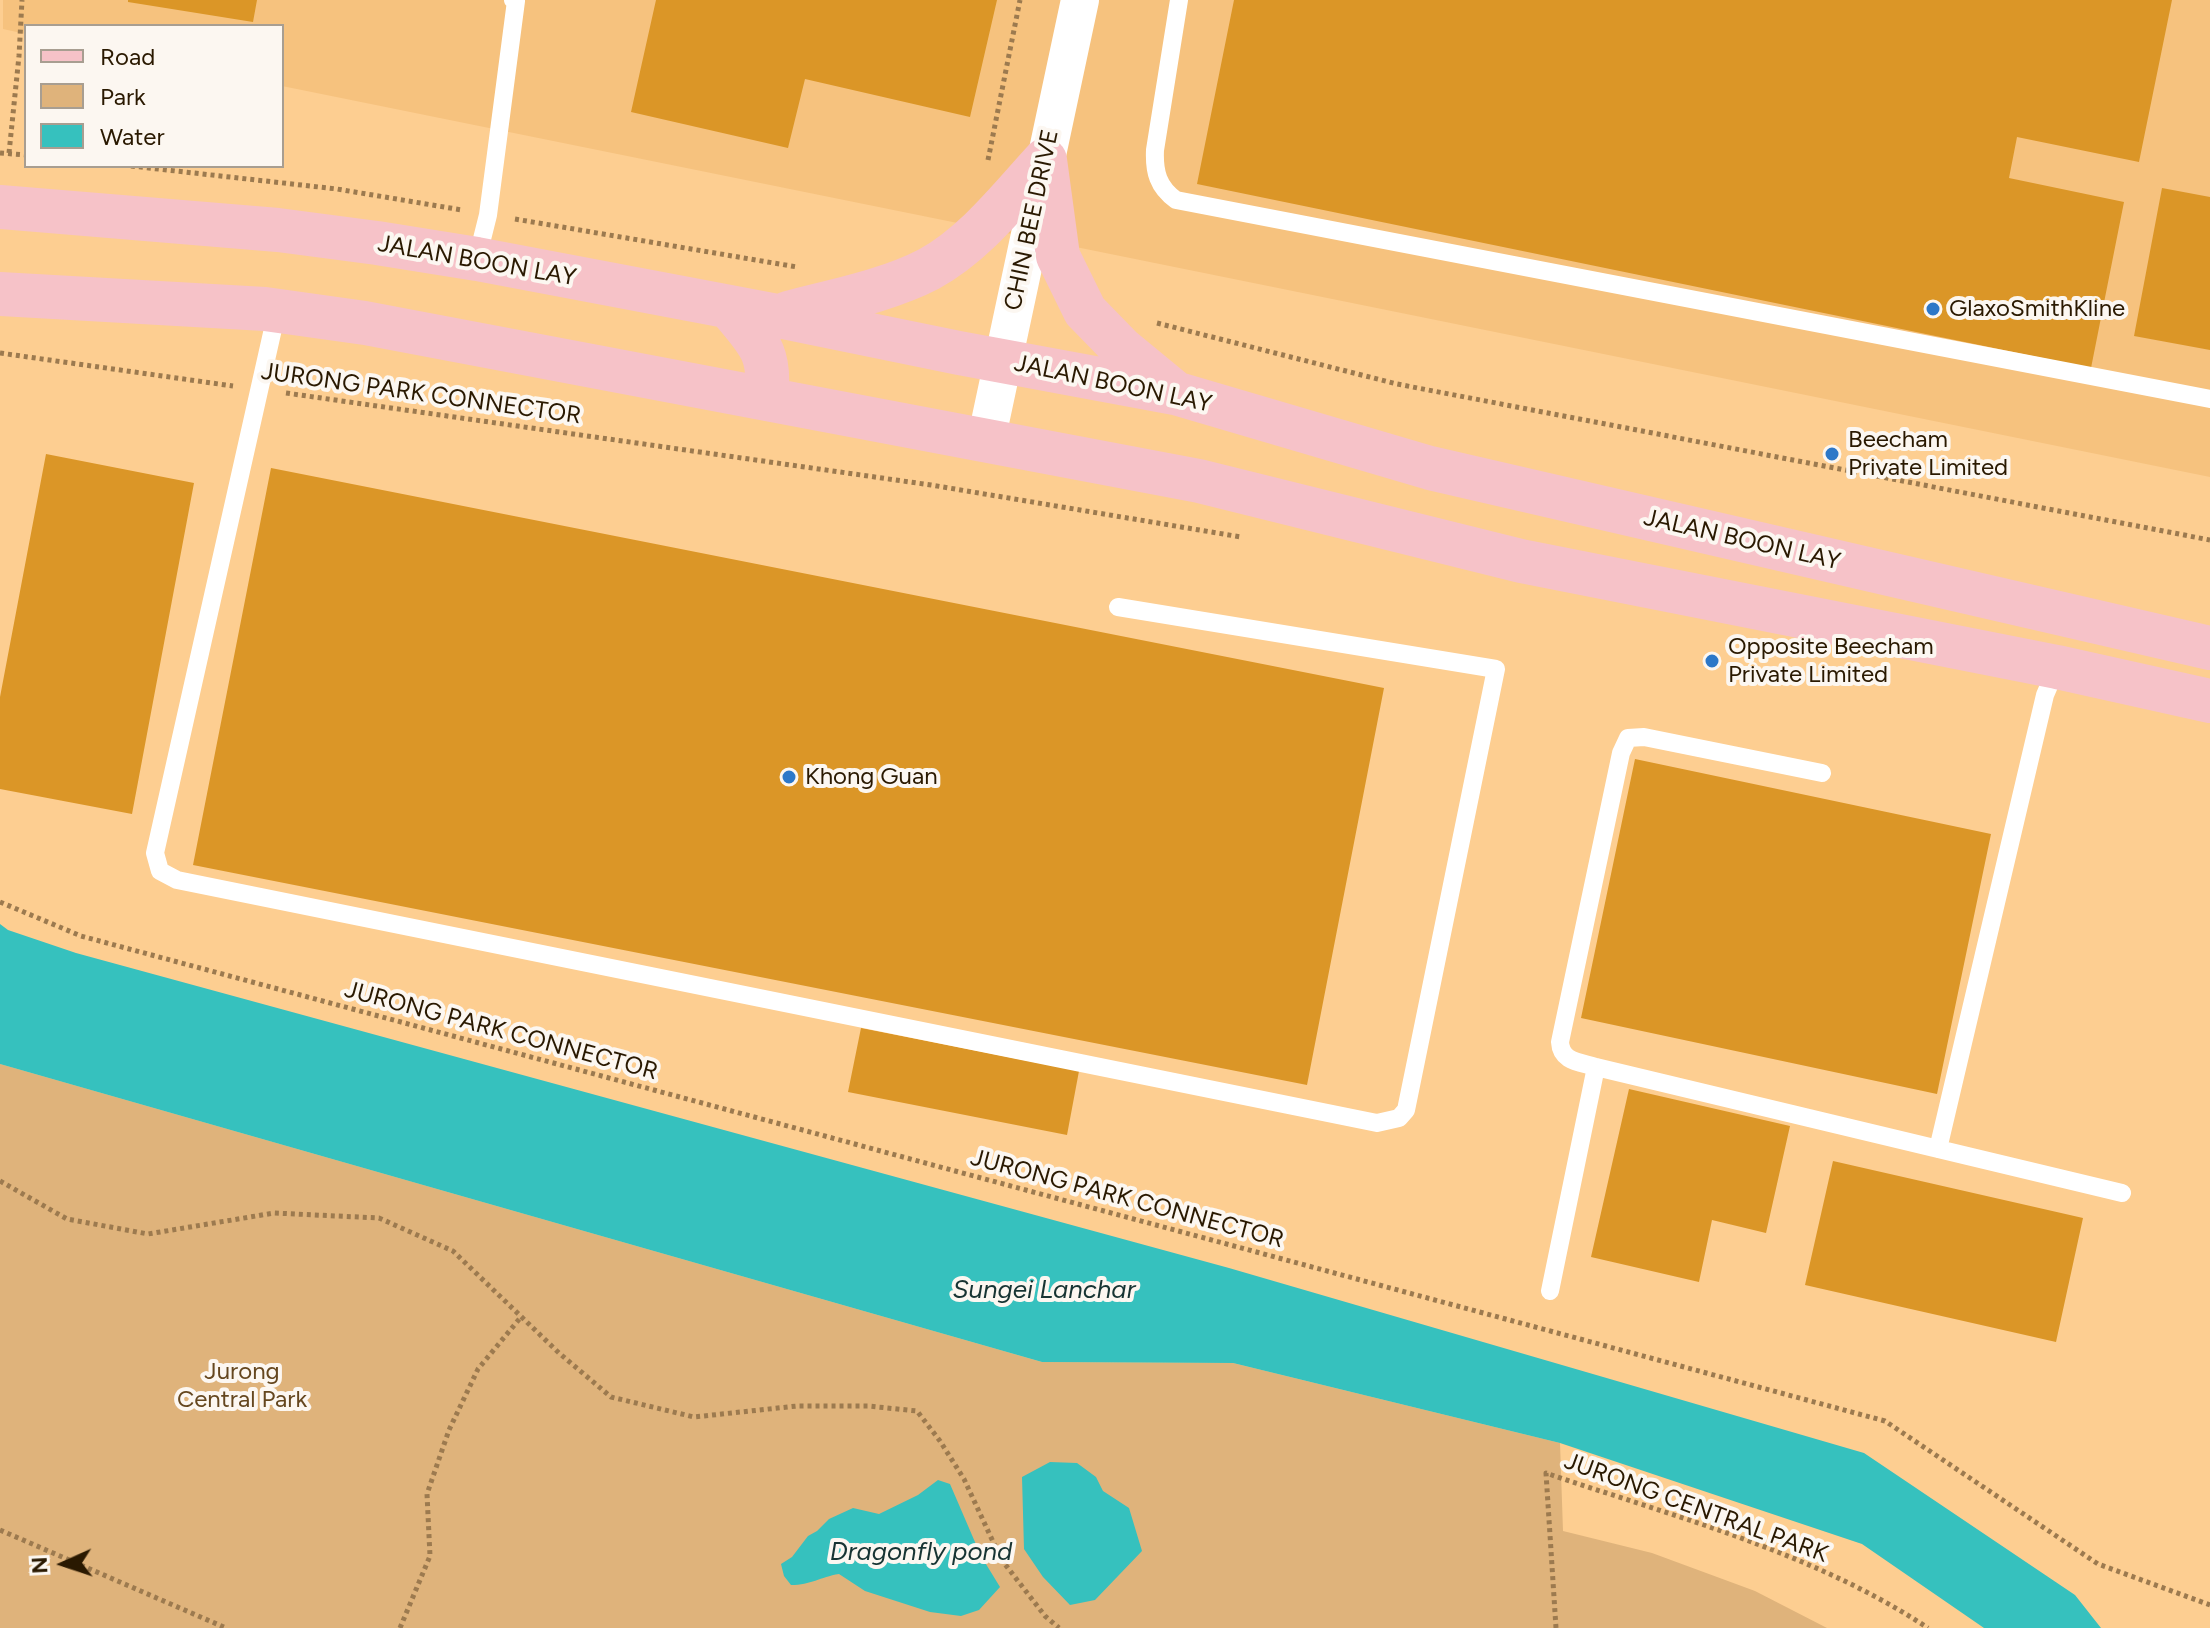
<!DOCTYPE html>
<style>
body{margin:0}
#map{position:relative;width:2210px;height:1628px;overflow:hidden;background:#fdce91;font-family:Figtree,sans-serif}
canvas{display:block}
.legend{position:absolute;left:24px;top:24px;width:260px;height:144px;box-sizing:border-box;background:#fcf7f1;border:2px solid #a89e91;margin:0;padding:10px 14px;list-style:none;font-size:24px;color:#2a1901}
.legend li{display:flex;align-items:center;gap:16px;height:40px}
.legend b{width:40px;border:2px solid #a89e91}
.north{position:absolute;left:24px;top:1524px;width:80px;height:80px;-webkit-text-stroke:6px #fcf7f1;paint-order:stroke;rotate:267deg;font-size:22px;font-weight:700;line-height:32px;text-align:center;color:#2a1901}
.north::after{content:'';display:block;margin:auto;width:28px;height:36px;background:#2a1901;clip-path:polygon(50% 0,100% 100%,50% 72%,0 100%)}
</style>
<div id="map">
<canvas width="2210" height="1628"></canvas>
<ul class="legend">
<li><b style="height:10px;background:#f6c2c8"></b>Road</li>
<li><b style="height:22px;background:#dfb37b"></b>Park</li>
<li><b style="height:22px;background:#36c1be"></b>Water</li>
</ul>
<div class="north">N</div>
</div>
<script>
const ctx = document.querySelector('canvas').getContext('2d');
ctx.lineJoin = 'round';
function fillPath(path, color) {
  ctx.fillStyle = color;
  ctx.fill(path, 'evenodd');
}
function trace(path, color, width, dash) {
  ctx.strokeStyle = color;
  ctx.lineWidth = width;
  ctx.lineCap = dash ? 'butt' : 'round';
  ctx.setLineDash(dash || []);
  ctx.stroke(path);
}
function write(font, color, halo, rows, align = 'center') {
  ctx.font = font + ' Figtree,sans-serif';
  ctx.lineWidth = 8;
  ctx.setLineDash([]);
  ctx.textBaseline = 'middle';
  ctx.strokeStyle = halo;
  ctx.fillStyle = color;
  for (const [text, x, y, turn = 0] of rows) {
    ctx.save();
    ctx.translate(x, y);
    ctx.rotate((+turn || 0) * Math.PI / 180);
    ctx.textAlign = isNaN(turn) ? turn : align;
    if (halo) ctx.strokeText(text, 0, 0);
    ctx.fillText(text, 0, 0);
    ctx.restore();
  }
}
fillPath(new Path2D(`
 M3 0H2210V477L282 86V26H26V34L3 29Z`), '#f6c27e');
fillPath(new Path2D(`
 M0 1064 1042 1362 1233 1363 1560 1443 1563 1531 1652 1553 1755 1591 1827 1628H0Z`), '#dfb37b');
fillPath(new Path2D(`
 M0 924 8 930 76 953 1229 1268 1864 1453 2075 1595 2101 1628H1984L1862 1544 1560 1443 1233 1363 1042 1362 0 1064Z
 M1050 1462 1077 1463 1096 1477 1103 1491 1129 1508 1142 1551 1095 1600 1070 1605 1043 1577 1024 1549 1022 1477Z
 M938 1480 950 1484 981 1556 1000 1587 979 1610 961 1616 930 1612 865 1591 839 1574C820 1577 811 1585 791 1585L784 1576 781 1564 792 1557 808 1536 817 1531 829 1519 853 1508 879 1514 918 1495Z`), '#36c1be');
fillPath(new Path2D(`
 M128 0H257L253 22 128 2Z
 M656 0H997L970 117 805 79 788 148 631 112Z
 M1234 0H2172L2139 162 2017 137 2009 178 2124 202 2091 368 1197 184Z
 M2162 188 2210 197V350L2134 336Z
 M46 454 194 483 132 814 0 789V697Z
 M271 468 1384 688 1307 1085 193 865Z
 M1635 759 1991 834 1937 1094 1581 1018Z
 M861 1028 1079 1071 1067 1135 848 1092Z
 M1629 1089 1790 1126 1766 1233 1712 1220 1699 1282 1591 1257Z
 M1833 1161 2083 1218 2056 1342 1805 1285Z`), '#db9627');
trace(new Path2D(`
 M0 153 26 155
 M9 153 19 56 22 0
 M988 160 1020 0
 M131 166 337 189 462 210
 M515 219 797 267
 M1157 323 1397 384 2210 540
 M0 353 233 386
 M286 393 931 485 1241 537
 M0 902 81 936 1885 1421 2098 1564 2210 1605
 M0 1181 67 1219 148 1234 274 1213 379 1218 453 1251 559 1353 611 1397 694 1417 797 1406H868L917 1411 940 1441 964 1479 1001 1559 1045 1616 1059 1628
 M0 1530 226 1628
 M400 1628 430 1556 427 1494 449 1430 478 1369 521 1317
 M1556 1628 1546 1473C1675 1517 1813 1552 1928 1628`), '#9c7a4f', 5, [4, 4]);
trace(new Path2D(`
 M1179 0 1155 150C1154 172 1158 187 1176 200L2210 399
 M477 259 488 215 516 1 513 0
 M277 311 155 853 160 871 177 880 1377 1123 1399 1118 1406 1110 1496 669 1118 607
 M1822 773 1644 737 1628 738 1621 753 1560 1042C1561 1062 1580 1062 1596 1067L2122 1193
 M1938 1149 2045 695 2057 667
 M1550 1291 1596 1067`), '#fff', 18);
trace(new Path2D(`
 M986 441 1080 0`), '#fff', 38);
trace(new Path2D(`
 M1045 160 1058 256 1085 311 1122 349 1173 391
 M0 207 278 230 377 243 477 259 778 316 959 353 1175 393 1430 468 2210 648
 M0 294 265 309 365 323 1199 481 1521 561 2057 667 2210 701
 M729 307C758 342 772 352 766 399
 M788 313C833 301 887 291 929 269 975 244 1010 198 1045 160`), '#f6c2c8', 44);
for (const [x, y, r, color] of [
 [1933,309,8,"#2d78c8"],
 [1832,454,8,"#2d78c8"],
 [1712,661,8,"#2d78c8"],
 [789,777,8,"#2d78c8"]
]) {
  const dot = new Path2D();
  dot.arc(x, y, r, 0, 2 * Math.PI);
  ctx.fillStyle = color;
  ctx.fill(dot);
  trace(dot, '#fcf7f1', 3);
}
write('24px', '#2a1901', '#fcf7f1', [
 ["CHIN BEE DRIVE",1032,220,-78],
 ["JALAN BOON LAY",477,261,10],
 ["JALAN BOON LAY",1113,384,12],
 ["JURONG PARK CONNECTOR",421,394,8],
 ["JALAN BOON LAY",1742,540,13],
 ["JURONG PARK CONNECTOR",501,1031,15],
 ["JURONG PARK CONNECTOR",1127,1199,15],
 ["JURONG CENTRAL PARK",1696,1508,20]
]);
write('24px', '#2a1901', '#fcf7f1', [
 ["GlaxoSmithKline",1949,309],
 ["Beecham",1848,440],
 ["Private Limited",1848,468],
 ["Opposite Beecham",1728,647],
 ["Private Limited",1728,675],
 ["Khong Guan",805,777]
], 'left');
write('24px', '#65471f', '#fcf7f1', [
 ["Jurong",242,1372],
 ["Central Park",242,1400]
]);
write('italic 26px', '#173433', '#fcf7f1', [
 ["Sungei Lanchar",1044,1290],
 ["Dragonfly pond",921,1552]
]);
</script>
